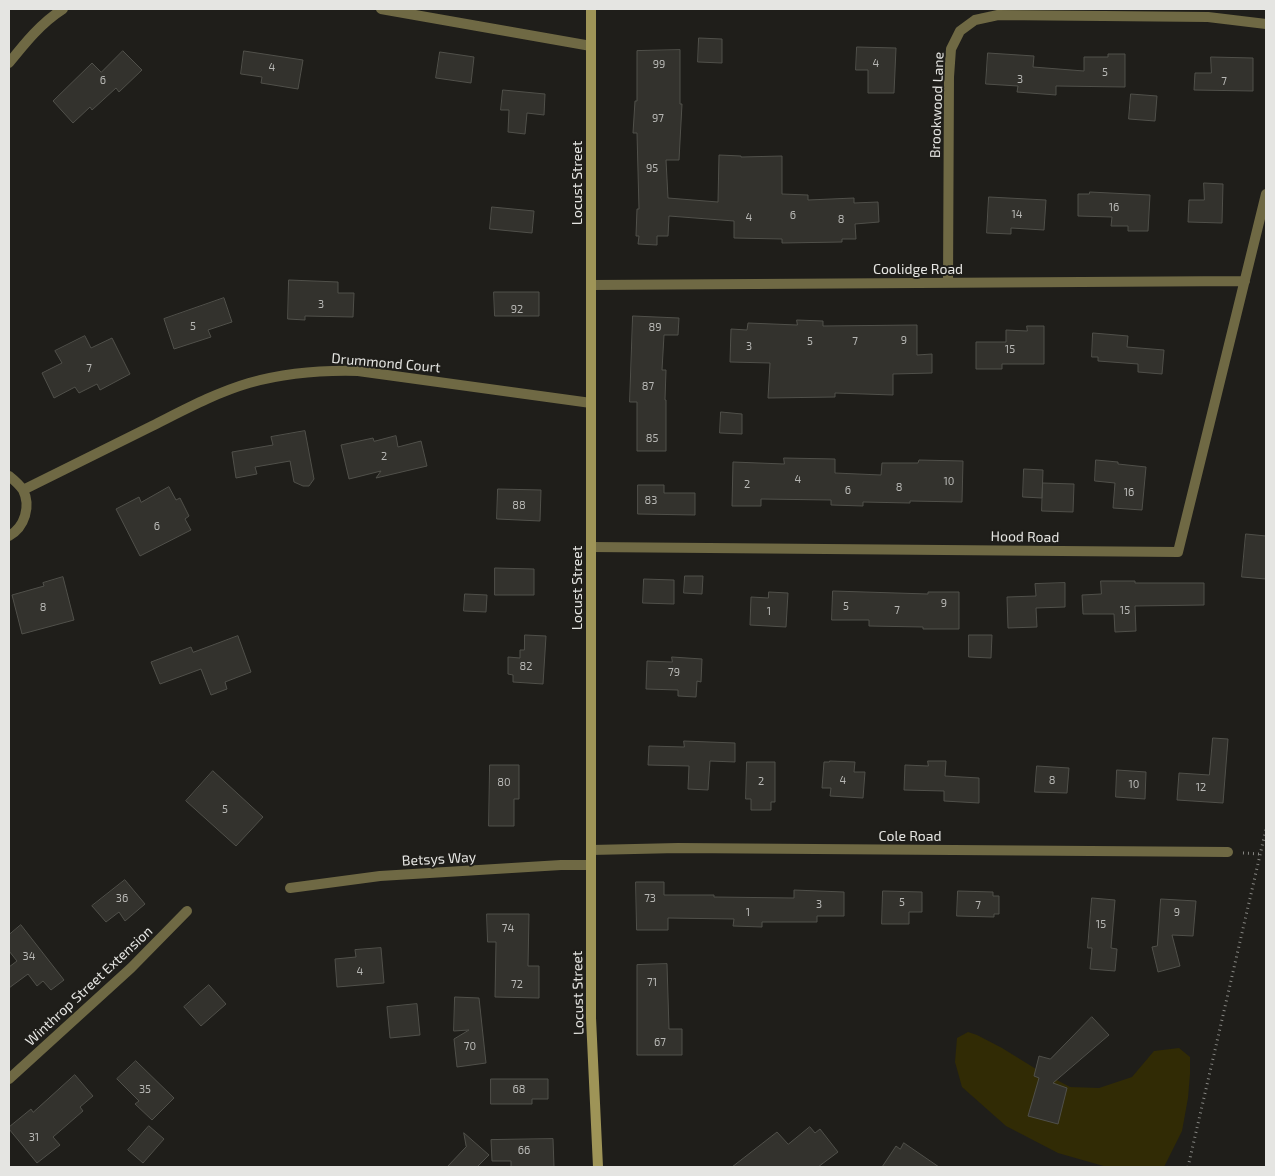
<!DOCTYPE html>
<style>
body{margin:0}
#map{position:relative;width:1275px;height:1176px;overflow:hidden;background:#1f1e1a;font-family:"Exo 2",sans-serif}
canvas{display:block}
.frame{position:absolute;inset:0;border:10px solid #e5e5e2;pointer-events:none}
</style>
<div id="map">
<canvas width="1275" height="1176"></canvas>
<div class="frame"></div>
</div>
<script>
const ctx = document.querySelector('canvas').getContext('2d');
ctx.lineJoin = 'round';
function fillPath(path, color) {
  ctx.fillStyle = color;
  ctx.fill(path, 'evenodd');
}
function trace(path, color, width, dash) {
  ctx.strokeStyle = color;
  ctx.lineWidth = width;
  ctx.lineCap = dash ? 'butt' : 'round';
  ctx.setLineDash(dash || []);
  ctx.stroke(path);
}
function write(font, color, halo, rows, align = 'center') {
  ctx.font = font + ' "Exo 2",sans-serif';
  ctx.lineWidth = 4;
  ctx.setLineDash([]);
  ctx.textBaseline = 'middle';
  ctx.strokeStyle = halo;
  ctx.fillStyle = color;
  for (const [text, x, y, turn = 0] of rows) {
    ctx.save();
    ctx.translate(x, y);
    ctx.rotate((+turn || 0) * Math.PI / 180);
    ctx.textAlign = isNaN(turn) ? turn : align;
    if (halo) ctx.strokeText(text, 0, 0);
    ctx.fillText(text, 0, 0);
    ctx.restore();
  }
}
fillPath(new Path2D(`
 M968 1032 977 1035 1002 1048 1036 1069 1070 1087 1099 1088 1132 1077 1154 1051 1179 1048 1190 1057V1074L1188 1098 1182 1131 1164 1167H1107L1058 1153 1006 1126 962 1087 955 1062 957 1038Z`), '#312b05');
const building = new Path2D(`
 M699 38 722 39V63L698 62Z
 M857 47 896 48 894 93H868V70H856Z
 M680 50V104H682L679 160H666L668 198 718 202 719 155 741 156V157L782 156V194L808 195V200L854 198V203L878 202 879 222 855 224 856 239H842V242L782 243V239L734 238V221L669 216 668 236H657V245L638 244 639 236H636L637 209H639L637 133H633L635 101H637V51Z
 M123 51 142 70 119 92 116 88 92 110 90 107 73 123 53 101 92 63 101 72Z
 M244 51 303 60 298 89 261 83 262 77 241 74Z
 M440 52 474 57 471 83 436 78Z
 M988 53 1034 56 1033 67 1084 71V57H1108V54H1125V87L1056 86V95L1017 92 1018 86 986 84Z
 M1211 57 1253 58V91L1194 90 1195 73H1211Z
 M503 90 545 94 544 115 527 113 525 134 508 132 509 110H501Z
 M1131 94 1157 96 1155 121 1129 119Z
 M1204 183 1223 184 1222 223 1188 222 1189 200H1204Z
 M1090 192 1150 195 1148 231H1128V226H1111L1112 217 1078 216V194H1089Z
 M989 197 1046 200 1044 230 1011 228V234L987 233Z
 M492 207 534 211 532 233 490 229Z
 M289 280 338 282V293H354L353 317 305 316V320L288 319Z
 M494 292H539V316H495Z
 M224 298 232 322 208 330 211 337 174 349 164 319Z
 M633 316 679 318 678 335H664L662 370H666L665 400H666V451H637V402H630Z
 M797 320 823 321V326L917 325V355L932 354V373L893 374V395L835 393V397L768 398 770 363 730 362 731 329 747 330 748 323 797 325Z
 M1027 326H1044V364H1002V369H976V342H1006V330L1027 331Z
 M1093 333 1128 336 1127 347 1164 350 1162 374 1138 372V364L1098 361V357H1092Z
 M85 336 91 348 112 338 130 374 100 390 97 384 79 393 75 387 54 398 42 373 62 363 55 351Z
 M721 412 742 414V434L720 433Z
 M305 431 314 479 309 486H303L294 482 290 461 255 467 257 474 236 478 232 452 273 445 271 437Z
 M396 436 398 447 421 441 427 466 376 478 381 471 349 479 341 445 373 438 374 441Z
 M784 458 835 459V473L881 475 882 463H918L919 460 963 461 962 502 910 501V503L863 502V506L831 505V500L761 499V506H732L733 462 784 464Z
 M1096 460 1118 462V464L1146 467 1142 510 1113 508 1115 483 1095 481Z
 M1024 469 1043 470 1042 498 1023 497Z
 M1043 483 1074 484 1073 512 1042 511Z
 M638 485H664V493H695V515L638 514Z
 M169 487 176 500 180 498 189 516 185 519 191 530 140 556 116 509 139 497 141 502Z
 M498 489 541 490 540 521 497 519Z
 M1246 534 1266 536V579L1242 577Z
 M495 568 534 569V595H495Z
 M685 576H703L702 594 684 593Z
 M63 577 74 620 22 634 12 595 44 586 43 583Z
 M644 579 674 580V604L643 603Z
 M1101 581H1135V583H1204V605L1135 606 1136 631 1115 632 1114 614H1083L1082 595 1101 594Z
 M1065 583V607L1036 608 1037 627 1008 628 1007 597 1036 596 1035 584Z
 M833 591 928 594V592H959V629H923V627L869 626V620H832Z
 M769 592 788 593 786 627 750 625 751 597 768 598Z
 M465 594 487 595 486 612 464 611Z
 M525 635 546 636 543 684 513 682V675L508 674V657L520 658V650H524Z
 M969 635H992L991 658 969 657Z
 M238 636 251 672 225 682 227 689 211 695 201 669 160 684 151 662 191 647 193 652Z
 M672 657 702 659 701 682 697 681 696 697 678 696V690L646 689 647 661 672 662Z
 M1213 738 1228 739 1223 803 1177 800 1179 773 1209 775Z
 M684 741 735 743V762L710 761 708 790 688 789 689 766 648 765 649 746 684 747Z
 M830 761 855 762 854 772H865L863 798 830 796 831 788H822L824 762H829Z
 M928 761H946L945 776 979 778V803L944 801V791L904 790 905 765 928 766Z
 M747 762H775V802H771V810H751V799H746Z
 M490 765H519V799H514V826H489Z
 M1037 766 1069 768 1067 793 1035 792Z
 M1117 770 1146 772 1145 799 1116 797Z
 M213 771 263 817 236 846 186 801Z
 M125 880 145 904 125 921 119 912 106 922 92 906Z
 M636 882H664V895H714V897L794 898V890L844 892V916H817V922H762V927L733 926 734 919 668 918V930H637Z
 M883 891 922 892V912H909V924H882Z
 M958 891 993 892V896H999V914H994V917L957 916Z
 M1092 898 1115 900 1111 948 1117 949 1115 971 1090 969 1092 948H1088Z
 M1161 899 1196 901 1193 936 1172 935 1180 966 1158 972 1152 947 1157 946Z
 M487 914H529L528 966H539V998L495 997 496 942H488Z
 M21 925 64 980 51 990 43 981 37 986 28 974 9 988V967L17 961 9 951V935Z
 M381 948 384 983 337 987 335 959 356 957 355 950Z
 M667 964 669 1029H682V1055H637V965Z
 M209 985 226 1004 201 1026 184 1007Z
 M455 997 479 998 486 1063 457 1067 454 1039 469 1030 454 1031Z
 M417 1004 420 1035 390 1038 387 1007Z
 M1092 1017 1109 1035 1053 1083 1067 1088 1058 1124 1028 1116 1039 1078 1034 1076 1039 1056 1050 1059Z
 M136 1061 174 1098 152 1120 135 1104 139 1101 117 1079Z
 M75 1075 93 1096 80 1107 83 1111 53 1137 60 1145 37 1163 9 1129V1127L31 1109 33 1112Z
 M491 1079H548V1099H532V1104H491Z
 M149 1126 164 1139 143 1163 128 1150Z
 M810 1127 815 1133 820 1129 838 1152 818 1167H732L777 1132 788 1144Z
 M464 1133 489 1155 477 1167H447L466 1147Z
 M553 1139 554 1167H511V1161H492L491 1140Z
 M904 1143 939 1167H882L896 1146 900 1149Z`);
fillPath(building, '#33322d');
trace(building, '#50504a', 1);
trace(new Path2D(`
 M1243 853 1260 854
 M1188 1167 1266 829`), '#858581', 3, [1, 4]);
trace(new Path2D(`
 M381 9 591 46
 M9 63C25 43 41 23 63 9
 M948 283 949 77 951 49 960 31 975 20 998 15 1208 17 1266 24
 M591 285 1245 281
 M9 476C14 480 19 484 23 490 31 506 25 527 9 536
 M23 490C66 469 109 447 152 426 184 410 215 393 249 383 285 373 321 370 358 371L591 403
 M591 547 1178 552 1266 194
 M591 850 678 848 1228 852
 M290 888 380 876 561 865H591
 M9 1079 131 968 187 911`), '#6f6944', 10);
trace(new Path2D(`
 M591 9V1018L598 1167`), '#9e9457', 10);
write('11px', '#b8b8b5', null, [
 ["4",876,63],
 ["99",659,64],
 ["4",272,67],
 ["5",1105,72],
 ["3",1020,79],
 ["6",103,80],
 ["7",1224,81],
 ["97",658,118],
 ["95",652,168],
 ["16",1114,207],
 ["14",1017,214],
 ["6",793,215],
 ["4",749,217],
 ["8",841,219],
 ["3",321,304],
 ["92",517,309],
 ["5",193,326],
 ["89",655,327],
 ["9",904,340],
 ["5",810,341],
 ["7",855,341],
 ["3",749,346],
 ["15",1010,349],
 ["7",89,368],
 ["87",648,386],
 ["85",652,438],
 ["2",384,456],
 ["4",798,479],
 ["10",949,481],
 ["2",747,484],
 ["8",899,487],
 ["6",848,490],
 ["16",1129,492],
 ["83",651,500],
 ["88",519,505],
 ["6",157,526],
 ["9",944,603],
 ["5",846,606],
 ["8",43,607],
 ["7",897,610],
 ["15",1125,610],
 ["1",769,611],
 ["82",526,666],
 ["79",674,672],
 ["4",843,780],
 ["8",1052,780],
 ["2",761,781],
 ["80",504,782],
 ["10",1134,784],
 ["12",1201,787],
 ["5",225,809],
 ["36",122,898],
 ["73",650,898],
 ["5",902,902],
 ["3",819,904],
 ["7",978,905],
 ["1",748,912],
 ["9",1177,912],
 ["15",1101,924],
 ["74",508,928],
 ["34",29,956],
 ["4",360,971],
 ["71",652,982],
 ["72",517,984],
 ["67",660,1042],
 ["70",470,1046],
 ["35",145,1089],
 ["68",519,1089],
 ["31",34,1137],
 ["66",524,1150]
]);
write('14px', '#e5e5e2', '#1f1e1a', [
 ["Brookwood Lane",937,105,-88],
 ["Locust Street",577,183,-90],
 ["Coolidge Road",918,269],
 ["Drummond Court",386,363,5],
 ["Hood Road",1025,537,1],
 ["Locust Street",577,588,-90],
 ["Cole Road",910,836],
 ["Betsys Way",439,859,-3],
 ["Winthrop Street Extension",89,986,-43],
 ["Locust Street",578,993,-91]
]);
</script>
